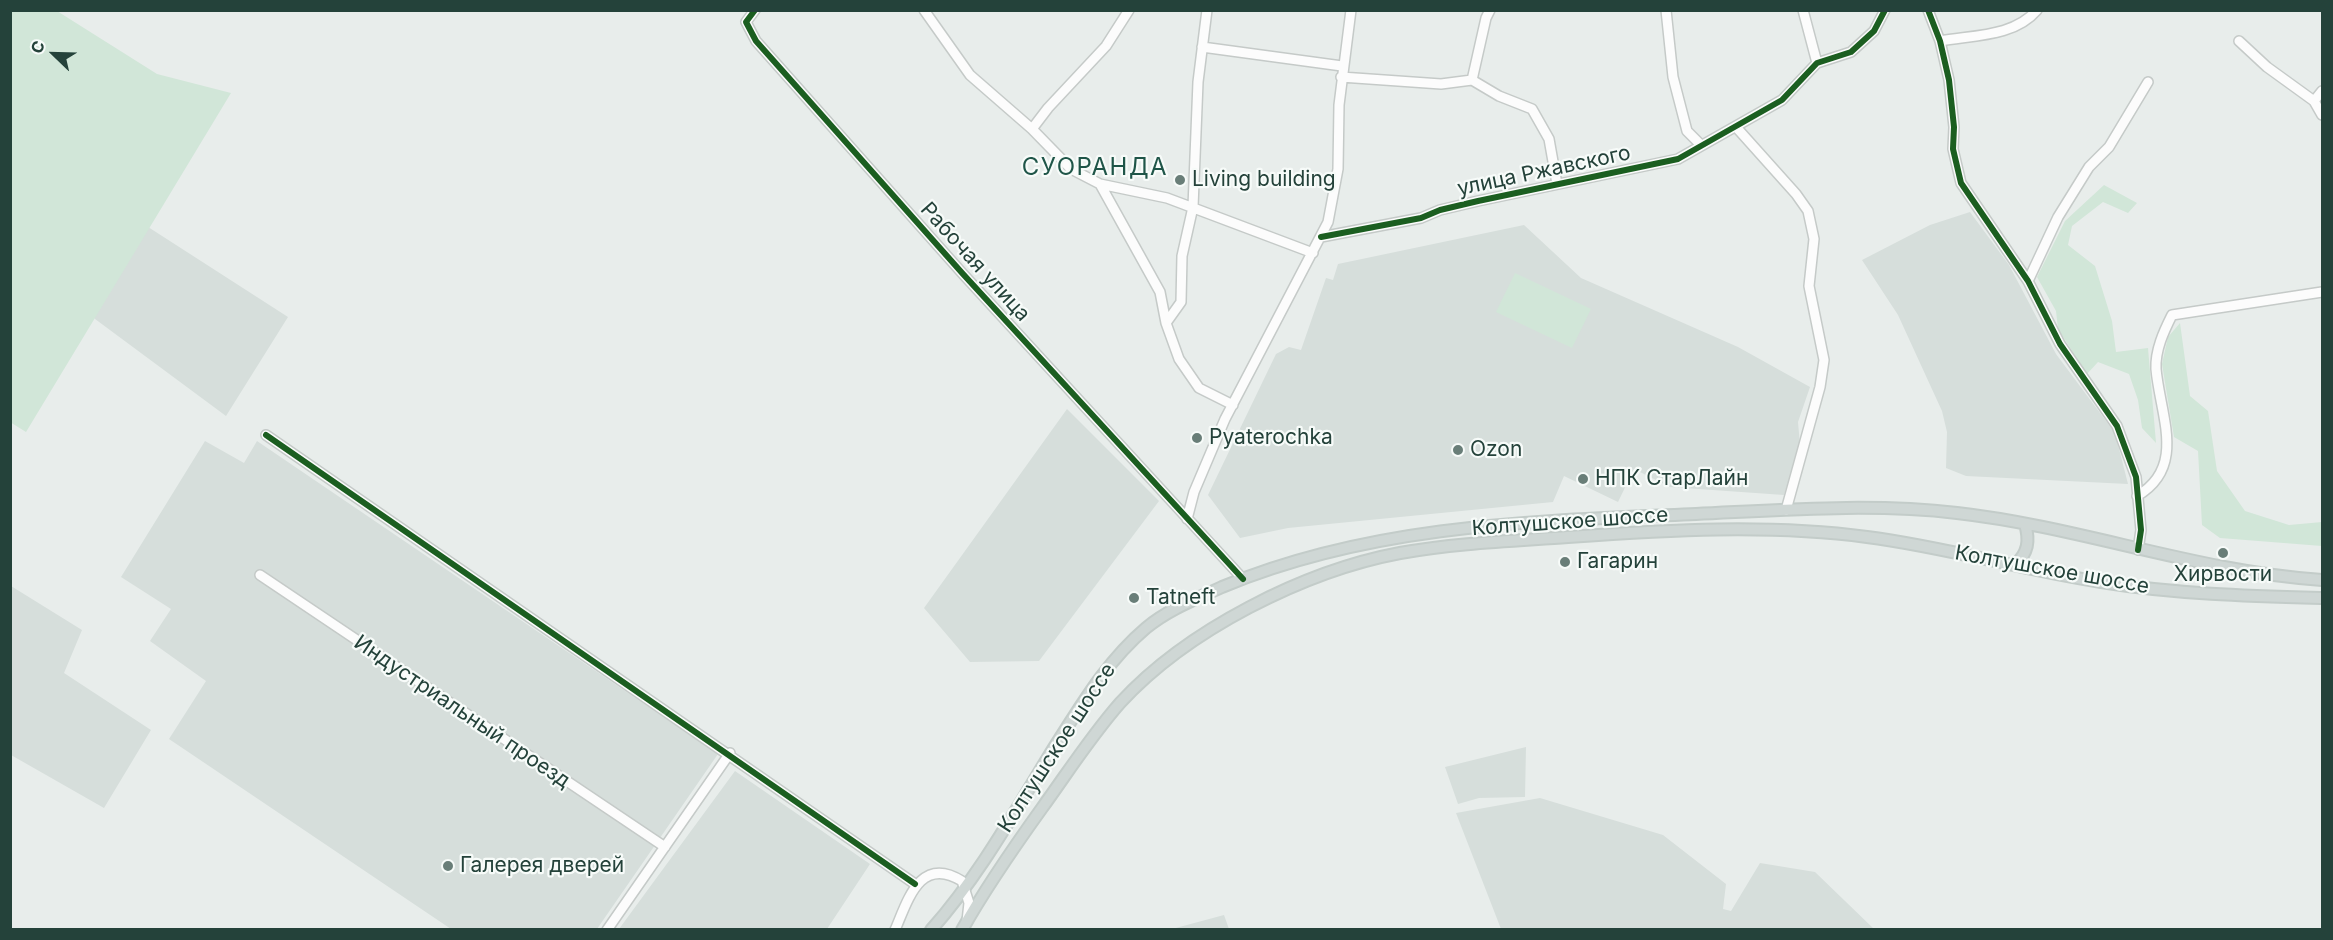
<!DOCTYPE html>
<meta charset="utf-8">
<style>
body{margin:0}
#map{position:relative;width:2333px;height:940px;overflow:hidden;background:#e8edeb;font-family:Inter,sans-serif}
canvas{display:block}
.frame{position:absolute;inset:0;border:12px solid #24423a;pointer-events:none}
.north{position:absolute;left:24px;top:24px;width:60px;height:60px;-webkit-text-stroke:4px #f7fbf9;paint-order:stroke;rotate:293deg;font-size:16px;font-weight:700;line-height:24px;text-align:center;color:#24423a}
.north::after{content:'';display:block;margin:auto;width:21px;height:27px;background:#24423a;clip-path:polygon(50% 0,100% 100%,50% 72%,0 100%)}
</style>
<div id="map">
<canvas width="2333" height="940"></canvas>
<div class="frame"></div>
<div class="north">С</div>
</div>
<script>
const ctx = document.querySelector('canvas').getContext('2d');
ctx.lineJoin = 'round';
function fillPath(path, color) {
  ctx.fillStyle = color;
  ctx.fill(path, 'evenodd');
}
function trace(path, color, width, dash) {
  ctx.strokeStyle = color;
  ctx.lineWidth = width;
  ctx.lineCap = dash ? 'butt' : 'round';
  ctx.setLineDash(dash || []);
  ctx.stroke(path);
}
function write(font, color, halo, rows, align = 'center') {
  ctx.font = font + ' Inter,sans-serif';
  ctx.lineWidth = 4.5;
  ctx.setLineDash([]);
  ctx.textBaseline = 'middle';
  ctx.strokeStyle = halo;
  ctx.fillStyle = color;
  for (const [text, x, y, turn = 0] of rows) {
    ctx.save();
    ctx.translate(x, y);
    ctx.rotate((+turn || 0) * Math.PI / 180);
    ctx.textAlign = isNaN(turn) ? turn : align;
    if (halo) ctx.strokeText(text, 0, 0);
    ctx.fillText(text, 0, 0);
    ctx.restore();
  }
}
fillPath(new Path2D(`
 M1970 212 2009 265 2056 354 2115 433 2128 484 1966 476 1946 468 1947 432 1942 411 1898 315 1862 260 1930 225Z
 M145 225 288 317 226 416 91 316Z
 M1524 225 1581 278 1738 347 1810 387 1798 422 1800 445 1784 495 1670 487 1634 469 1618 502 1564 476 1553 502 1288 528 1240 538 1208 495 1276 354 1289 347 1301 350 1326 278 1333 280 1338 264Z
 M1067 409 1159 501 1039 661 970 662 924 608Z
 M205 441 244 463 257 441 718 754 597 929H451L169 739 206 681 150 641 171 609 121 577Z
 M11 586 82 630 64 673 151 730 104 808 11 755Z
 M1526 747 1525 797 1479 798 1458 804 1445 767Z
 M735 771 870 864 827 929H619Z
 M1540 798 1663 835 1726 884 1723 909 1731 911 1760 863 1815 872 1874 929H1501L1456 813Z
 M1224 915 1229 929H1172Z`), '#d6dedb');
fillPath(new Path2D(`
 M10 11H57L157 74 231 93 26 432 10 422Z
 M2104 185 2137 203 2128 213 2103 202 2072 226 2068 245 2095 266 2112 321 2116 352 2148 348 2156 443 2142 428 2138 400 2129 374 2098 362 2087 374 2058 329 2056 311 2037 277 2065 221Z
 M1515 273 1591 309 1572 348 1496 312Z
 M2180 323 2190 396 2208 411 2217 471 2245 511 2289 525 2322 522V546L2220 538 2202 525 2198 451 2174 437 2162 364 2168 337Z`), '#d1e6d8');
const minor = new Path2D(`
 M755 10 746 22 756 41 963 274 1243 579
 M924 10 970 75 1032 129 1071 169 1100 184 1160 292 1166 323 1179 359 1199 388 1233 405
 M1666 10 1673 77 1687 131 1701 145
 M1803 10 1817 63
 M1928 10 1940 41 1949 80 1954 127 1953 149 1961 183 2028 281 2060 344 2117 426 2136 477 2141 530 2138 550
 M1940 41C1973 35 2014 37 2037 10
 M2239 41 2267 67 2314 101 2322 115
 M1202 47 1342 66
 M1341 77 1441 84 1472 80 1499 96 1532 109 1549 139 1557 184
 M1472 80 1486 18 1490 10
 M2314 101 2322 91
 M1736 127 1796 194 1808 211 1814 239 1809 286 1824 360 1820 387 1786 510
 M1032 129 1048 108 1106 46 1129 10
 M1100 184 1167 198 1313 253
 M1321 237 1421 218 1440 210 1478 201 1678 159 1782 100 1817 63 1851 52 1874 31 1885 10
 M2028 281 2058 217 2089 167 2109 147 2148 82
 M1166 323 1181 302 1182 256 1193 207 1198 82 1207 10
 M266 435 915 884
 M2137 496C2187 467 2160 415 2156 369 2155 350 2164 331 2172 315L2322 292
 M1187 519 1194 492 1225 419 1328 222 1338 169 1339 105 1351 10
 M260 575 665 847
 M607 930 730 753
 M895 930C908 900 920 855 962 881L969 903 967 921`);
const major = new Path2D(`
 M2015 565C2028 553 2030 541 2025 524
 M931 930C980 875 1016 809 1055 746 1082 704 1107 661 1146 628 1169 609 1196 599 1222 587 1373 524 1536 521 1696 514 1783 510 1871 503 1957 513 2081 527 2198 572 2322 580
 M962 930C986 887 1014 847 1042 808 1068 772 1091 736 1120 703 1187 630 1304 571 1400 553 1456 543 1512 541 1568 537 1667 530 1768 524 1867 537 1946 547 2022 570 2101 582 2174 594 2249 596 2322 598`);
trace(minor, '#c5cac8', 12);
trace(major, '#c3ccc9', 14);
trace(minor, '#fcfcfc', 9);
trace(major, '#cfd7d5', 10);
trace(new Path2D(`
 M755 10 746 22 756 41 963 274 1243 579
 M1928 10 1940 41 1949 80 1954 127 1953 149 1961 183 2028 281 2060 344 2117 426 2136 477 2141 530 2138 550
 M1321 237 1421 218 1440 210 1478 201 1678 159 1782 100 1817 63 1851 52 1874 31 1885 10
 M266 435 915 884`), '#1b5e20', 6);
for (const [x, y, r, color] of [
 [1180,180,6,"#697e78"],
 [1197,438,6,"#697e78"],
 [1458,450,6,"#697e78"],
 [1583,479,6,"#697e78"],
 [2223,553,6,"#697e78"],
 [1565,562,6,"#697e78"],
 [1134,598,6,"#697e78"],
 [448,866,6,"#697e78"]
]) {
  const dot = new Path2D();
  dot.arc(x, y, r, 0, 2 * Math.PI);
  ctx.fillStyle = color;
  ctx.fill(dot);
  trace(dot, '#f7fbf9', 2);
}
write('21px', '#24423a', '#f7fbf9', [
 ["улица Ржавского",1544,171,-12],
 ["Рабочая улица",975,262,48],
 ["Колтушское шоссе",1570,522,-4],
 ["Колтушское шоссе",2052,570,10],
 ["Индустриальный проезд",462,712,34],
 ["Колтушское шоссе",1057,748,-57]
]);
write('21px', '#24423a', '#f7fbf9', [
 ["Living building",1192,180],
 ["Pyaterochka",1209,438],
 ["Ozon",1470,450],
 ["НПК СтарЛайн",1595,479],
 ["Гагарин",1577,562],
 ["Хирвости",2223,575,"center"],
 ["Tatneft",1146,598],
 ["Галерея дверей",460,866]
], 'left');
ctx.letterSpacing = '1.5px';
write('24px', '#1f5548', '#f7fbf9', [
 ["СУОРАНДА",1095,168]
]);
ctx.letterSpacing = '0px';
</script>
